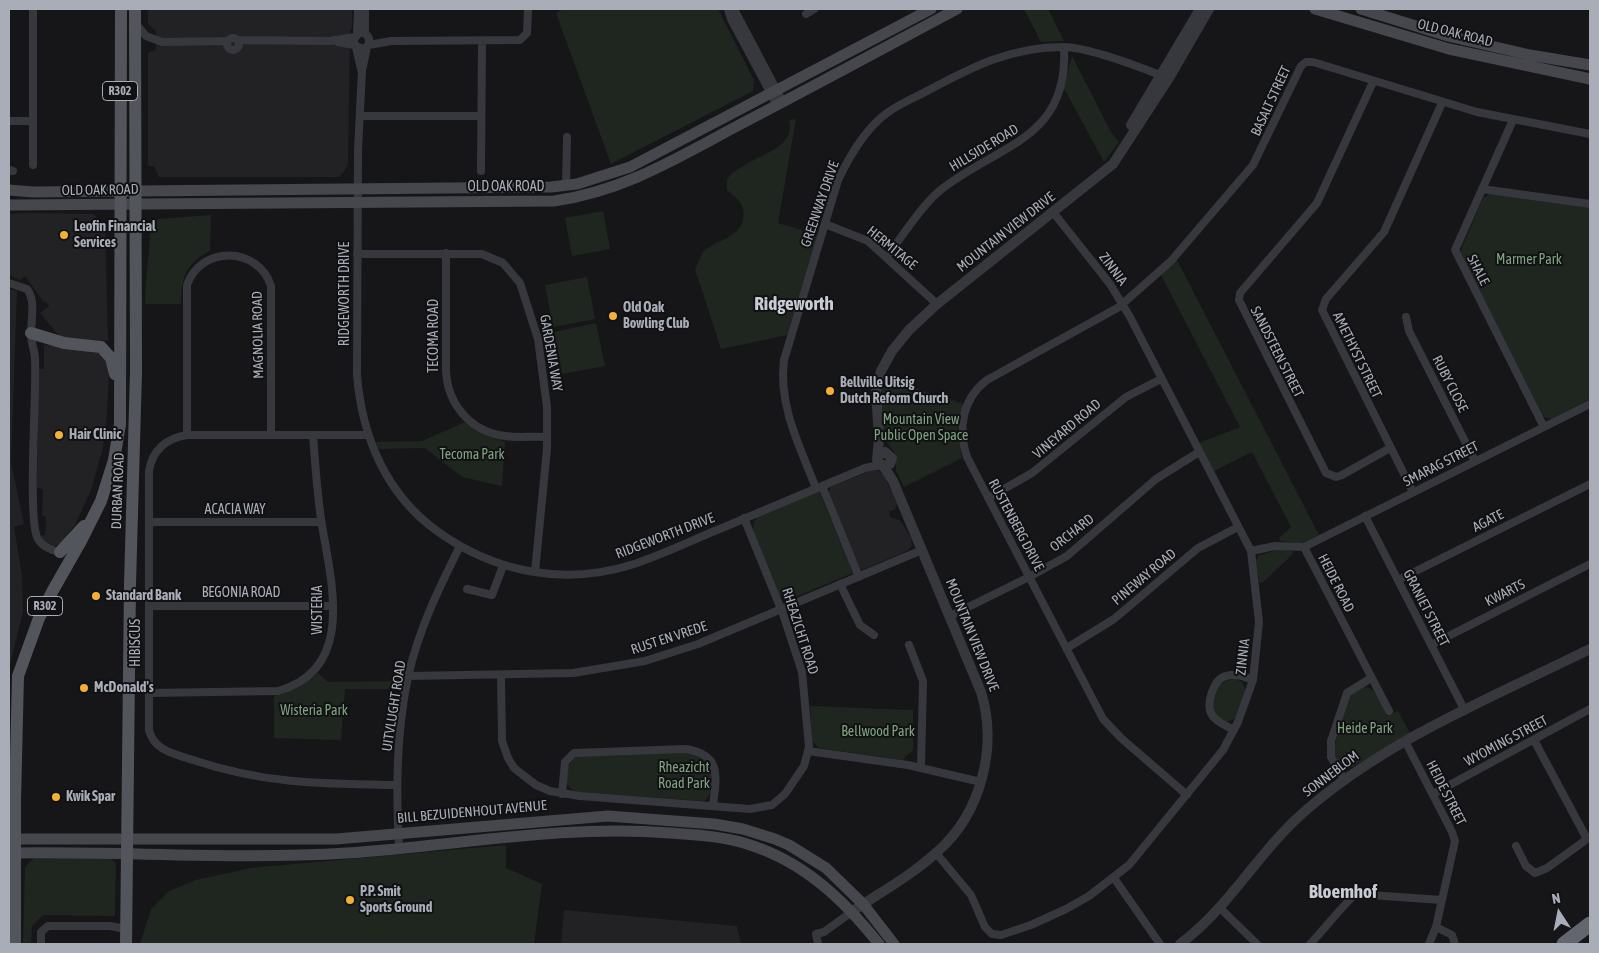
<!DOCTYPE html>
<style>
body{margin:0}
#map{position:relative;width:1599px;height:953px;overflow:hidden;background:#161618;font-family:"Asap Condensed",sans-serif}
canvas{display:block}
.frame{position:absolute;inset:0;border:10px solid #a8adb8;pointer-events:none}
.north{position:absolute;left:1534px;top:888px;width:50px;height:50px;-webkit-text-stroke:4px #111113;paint-order:stroke;rotate:349deg;font-size:14px;font-weight:700;line-height:20px;text-align:center;color:#a8adb8}
.north::after{content:'';display:block;margin:auto;width:18px;height:22px;background:#a8adb8;clip-path:polygon(50% 0,100% 100%,50% 72%,0 100%)}
</style>
<div id="map">
<canvas width="1599" height="953"></canvas>
<div class="frame"></div>
<div class="north">N</div>
</div>
<script>
const ctx = document.querySelector('canvas').getContext('2d');
ctx.lineJoin = 'round';
function fillPath(path, color) {
  ctx.fillStyle = color;
  ctx.fill(path, 'evenodd');
}
function trace(path, color, width, dash) {
  ctx.strokeStyle = color;
  ctx.lineWidth = width;
  ctx.lineCap = dash ? 'butt' : 'round';
  ctx.setLineDash(dash || []);
  ctx.stroke(path);
}
function write(font, color, halo, rows, align = 'center') {
  ctx.font = font + ' "Asap Condensed",sans-serif';
  ctx.lineWidth = 4;
  ctx.setLineDash([]);
  ctx.textBaseline = 'middle';
  ctx.strokeStyle = halo;
  ctx.fillStyle = color;
  for (const [text, x, y, turn = 0] of rows) {
    ctx.save();
    ctx.translate(x, y);
    ctx.rotate((+turn || 0) * Math.PI / 180);
    ctx.textAlign = isNaN(turn) ? turn : align;
    if (halo) ctx.strokeText(text, 0, 0);
    ctx.fillText(text, 0, 0);
    ctx.restore();
  }
}
fillPath(new Path2D(`
 M148 9H352V28L350 31 348 165 345 170 339 177H159L154 166H148V53L156 49V31L148 24Z
 M25 213 93 214 105 225 108 341 60 337 40 313 49 306 48 304 43 301 25 276 20 280 9 275V214Z
 M9 289 17 291 11 462 24 524 14 527 22 575 23 612 9 668Z
 M44 345 90 347 103 352 109 370 107 414 103 448 91 490 75 525 60 545 52 547 44 542 40 536 45 535 46 522 45 516H42L43 489 37 488 38 369H44Z
 M877 470 884 475 897 504 895 509 889 512 891 518 900 520 911 538 912 546 907 551 862 570 859 568 828 494 831 487 870 471Z
 M564 910 737 926 741 944H561Z`), '#222225');
fillPath(new Path2D(`
 M563 9H718L754 80 753 91 611 164 556 13Z
 M1024 9H1048L1064 41 1041 42Z
 M1072 56 1111 132 1119 142 1104 162 1065 90 1063 89Z
 M796 119 778 223 818 235 787 335 721 349 695 269C698 264 700 255 704 251 716 239 739 239 743 219 746 205 737 198 727 190V179C746 155 797 153 789 120Z
 M1491 193 1590 208V399L1551 419 1546 418 1542 414 1460 252 1483 198Z
 M603 211 610 249 572 256 565 218Z
 M211 215 210 251C186 262 181 279 181 304H145C145 278 150 253 150 227L158 219Z
 M1177 260 1319 535 1300 544 1280 541 1279 538 1291 527 1252 452 1214 471 1199 443 1240 427 1161 275Z
 M587 277 595 319 553 327 545 285Z
 M596 323 605 366 562 374 554 332Z
 M884 378 964 404 957 429 962 458 904 487 896 471V455L886 441 882 427 880 397Z
 M465 422 482 434 505 442 502 486 462 477 425 448 378 449 376 442 422 441Z
 M819 491 853 573 788 600 779 594 753 531 754 522 758 517Z
 M1280 549 1293 551 1292 555 1262 583 1259 582 1256 562 1258 556Z
 M318 673 328 682 402 681 401 689H345L341 740 274 738V696L298 688Z
 M1235 679 1242 682 1246 691 1236 718 1227 722C1224 721 1219 719 1217 716 1206 703 1219 678 1235 679Z
 M1363 687C1376 686 1382 706 1387 716L1398 711 1410 733 1353 767C1318 777 1344 711 1348 698L1353 692Z
 M810 706 913 710V750L905 757 904 760 819 748 812 741Z
 M684 752C691 753 700 755 706 760 716 769 715 794 704 801L577 792C560 786 566 766 576 756Z
 M506 845V868L542 884 534 944H140L151 909 169 891 196 880 250 868Z
 M35 857H109L116 863 115 916 43 915 32 926 31 944H23L25 867Z`), '#1e261f');
trace(new Path2D(`
 M33 9V165
 M728 9 731 19 777 105
 M734 9 783 102
 M806 14 814 9
 M136 24 146 36 162 42 227 41
 M365 33V9
 M357 34 358 9
 M227 44a6 6 0 1 1 12 0a6 6 0 1 1-12 0Z
 M238 40 330 41 355 37
 M338 42 354 45 363 49 369 45V38L365 33H359L354 39V45
 M369 45 391 41 520 40 527 33 528 9
 M356 47 361 69
 M367 47 362 71 358 150 357 375C362 437 386 494 437 531 494 572 563 586 631 565 662 555 692 540 722 528 769 508 817 488 865 468L880 465
 M1373 82 1317 203 1240 293 1239 300 1326 473 1336 477 1342 475 1390 448
 M361 116H481
 M1513 120 1455 250 1544 427
 M9 121H33
 M9 170 13 171
 M481 171 482 41
 M566 186 567 137
 M1482 189 1590 204
 M825 224 868 241 937 304
 M446 253V370C447 403 470 432 505 436 519 438 533 436 547 437
 M357 254H482L503 263 520 283 538 339 547 407V449L535 572
 M887 256C903 236 922 204 943 188 1000 144 1069 139 1064 47
 M9 283 27 289C36 300 31 320 31 334 31 343 35 351 35 360 37 389 27 522 38 539 42 546 52 551 60 552
 M1406 317 1409 331 1475 461
 M187 435V285C201 245 258 246 271 286V435
 M367 435H187C167 438 152 450 149 471V730C154 751 175 754 193 760 264 784 323 784 396 785
 M822 486 859 577
 M816 488C800 447 778 405 784 360L838 180C850 155 865 129 887 113 899 104 914 98 927 91 972 67 1010 47 1063 47 1089 47 1140 67 1165 77
 M1413 492 1322 310 1326 299 1384 232 1442 103
 M988 498 1032 473 1126 397 1161 379
 M1365 516 1465 711
 M149 522H321
 M1304 547 1590 404
 M1251 551 1275 546 1304 547 1389 711
 M1398 580 1590 484
 M840 584 860 625 874 635
 M467 589 492 595 503 566
 M149 606H333
 M950 616 1029 577 1067 556 1156 479 1199 452
 M909 645 923 681 921 767
 M1431 645 1590 564
 M1067 648 1114 619 1198 548 1238 527
 M501 675 502 741 508 758 514 768 536 785 550 791 580 796 750 809 772 805 785 794 804 766 809 747 802 672 783 614 744 518
 M408 676 573 673 645 661 698 644 922 550
 M149 693 278 691C358 669 330 578 321 519 317 491 315 463 313 435
 M1234 730C1227 726 1216 722 1212 715 1205 704 1214 679 1226 676 1235 673 1245 677 1253 680
 M1534 740 1587 839
 M1405 741 1452 832 1455 841 1436 927 1429 944
 M808 751 908 765 981 782
 M1344 779 1331 757V741L1347 693 1371 678
 M562 794 565 762 574 753 686 749C723 755 716 778 713 806
 M1433 794 1590 709
 M1187 795 1121 738 1103 719 967 457C957 428 963 398 987 380L1119 307 1171 261 1253 165 1301 66 1306 62H1313L1477 112 1590 134
 M1516 846 1526 866 1535 873 1547 868 1590 837
 M399 848C396 791 396 734 408 677 418 631 439 588 460 546
 M936 853 971 895 985 927 992 934 1001 935 1031 925 1066 909 1089 896 1129 865 1223 750 1238 722 1253 680 1259 622 1251 551 1130 317 1110 284 1053 212
 M1114 878 1160 944
 M1220 908 1257 944
 M1436 927 1452 935 1455 944
 M41 944V932L48 926H110L126 929
 M818 944 816 934 824 932 853 911
 M1310 944C1319 935 1350 897 1356 894L1442 900`), '#37383d', 8);
trace(new Path2D(`
 M1131 125 1200 9
 M879 455 885 452 892 458 890 464 882 466 877 460 879 438 876 392 881 371 892 351 909 330 937 304 1113 164 1169 78 1209 9
 M853 911C881 892 912 875 937 852 981 814 998 747 981 692L893 481 884 467
 M1180 944C1229 908 1258 852 1304 812 1387 739 1493 697 1590 649`), '#37383d', 10);
trace(new Path2D(`
 M1315 9 1449 49 1590 79
 M1361 9 1448 36 1530 55 1590 65
 M9 190 33 192 551 187 577 184 630 167 931 9
 M9 205 554 201C624 191 677 158 739 125 812 87 884 48 957 9
 M9 839H336L608 816 714 824 743 829 775 839 789 845 826 868 863 904 894 944
 M9 853C121 851 234 860 347 853 455 846 562 824 670 833 696 835 722 836 747 844 803 861 843 899 879 944`), '#45474d', 11);
trace(new Path2D(`
 M31 333 64 343 101 347 111 358 115 374
 M60 552 84 526
 M15 944V801L18 676 39 618 52 592 81 541 101 501 114 460 120 424 121 9
 M126 944 130 584 136 372 135 9`), '#53555c', 12);
trace(new Path2D(`
 M1564 944 1590 924`), '#63666e', 15);
for (const [x, y, r, color] of [
 [64,235,5,"#f2b134"],
 [613,316,5,"#f2b134"],
 [830,391,5,"#f2b134"],
 [59,435,5,"#f2b134"],
 [96,596,5,"#f2b134"],
 [84,688,5,"#f2b134"],
 [56,797,5,"#f2b134"],
 [350,900,5,"#f2b134"]
]) {
  const dot = new Path2D();
  dot.arc(x, y, r, 0, 2 * Math.PI);
  ctx.fillStyle = color;
  ctx.fill(dot);
  trace(dot, '#111113', 2);
}
for (const [x, y, w] of [
 [120,91,35],
 [45,606,35]
]) {
  const box = new Path2D();
  box.roundRect(x - w / 2, y - 9.5, w, 19, 4);
  ctx.fillStyle = '#111113';
  ctx.fill(box);
  trace(box, '#a8adb8', 1);
}
write('bold 12px', '#a8adb8', null, [
 ["R302",120,91],
 ["R302",45,606]
]);
write('14px', '#a8adb8', '#111113', [
 ["OLD OAK ROAD",1455,33,14],
 ["BASALT STREET",1271,101,-65],
 ["HILLSIDE ROAD",984,148,-31],
 ["OLD OAK ROAD",506,187],
 ["OLD OAK ROAD",100,190,-1],
 ["GREENWAY DRIVE",820,204,-71],
 ["MOUNTAIN VIEW DRIVE",1006,232,-38],
 ["HERMITAGE",892,248,39],
 ["ZINNIA",1113,269,53],
 ["SHALE",1478,270,63],
 ["RIDGEWORTH DRIVE",345,294,-90],
 ["MAGNOLIA ROAD",258,335,-91],
 ["TECOMA ROAD",434,336,-90],
 ["SANDSTEEN STREET",1277,352,63],
 ["GARDENIA WAY",551,353,80],
 ["AMETHYST STREET",1357,355,64],
 ["RUBY CLOSE",1450,384,63],
 ["VINEYARD ROAD",1067,429,-40],
 ["SMARAG STREET",1441,464,-27],
 ["DURBAN ROAD",118,491,-88],
 ["ACACIA WAY",235,510],
 ["AGATE",1488,521,-27],
 ["RUSTENBERG DRIVE",1016,525,62],
 ["ORCHARD",1072,533,-38],
 ["RIDGEWORTH DRIVE",665,536,-21],
 ["PINEWAY ROAD",1144,577,-40],
 ["HEIDE ROAD",1336,583,63],
 ["BEGONIA ROAD",241,593],
 ["KWARTS",1505,593,-27],
 ["GRANIET STREET",1426,608,63],
 ["WISTERIA",318,610,-90],
 ["RHEAZICHT ROAD",800,631,72],
 ["MOUNTAIN VIEW DRIVE",972,635,68],
 ["RUST EN VREDE",669,638,-18],
 ["HIBISCUS",136,643,-90],
 ["ZINNIA",1243,657,-83],
 ["UITVLUGHT ROAD",394,706,-81],
 ["WYOMING STREET",1506,741,-28],
 ["SONNEBLOM",1331,774,-37],
 ["HEIDE STREET",1446,793,63],
 ["BILL BEZUIDENHOUT AVENUE",472,812,-5]
]);
write('bold 14px', '#a8adb8', '#111113', [
 ["Leofin Financial",74,227],
 ["Services",74,243],
 ["Old Oak",623,308],
 ["Bowling Club",623,324],
 ["Bellville Uitsig",840,383],
 ["Dutch Reform Church",840,399],
 ["Hair Clinic",69,435],
 ["Standard Bank",106,596],
 ["McDonald's",94,688],
 ["Kwik Spar",66,797],
 ["P.P. Smit",360,892],
 ["Sports Ground",360,908]
], 'left');
write('14px', '#7fa381', '#111113', [
 ["Marmer Park",1529,260],
 ["Mountain View",921,420],
 ["Public Open Space",921,436],
 ["Tecoma Park",472,455],
 ["Wisteria Park",314,711],
 ["Heide Park",1365,729],
 ["Bellwood Park",878,732],
 ["Rheazicht",684,768],
 ["Road Park",684,784]
]);
write('bold 19px', '#c9ccd4', '#111113', [
 ["Ridgeworth",794,304],
 ["Bloemhof",1343,892]
]);
</script>
